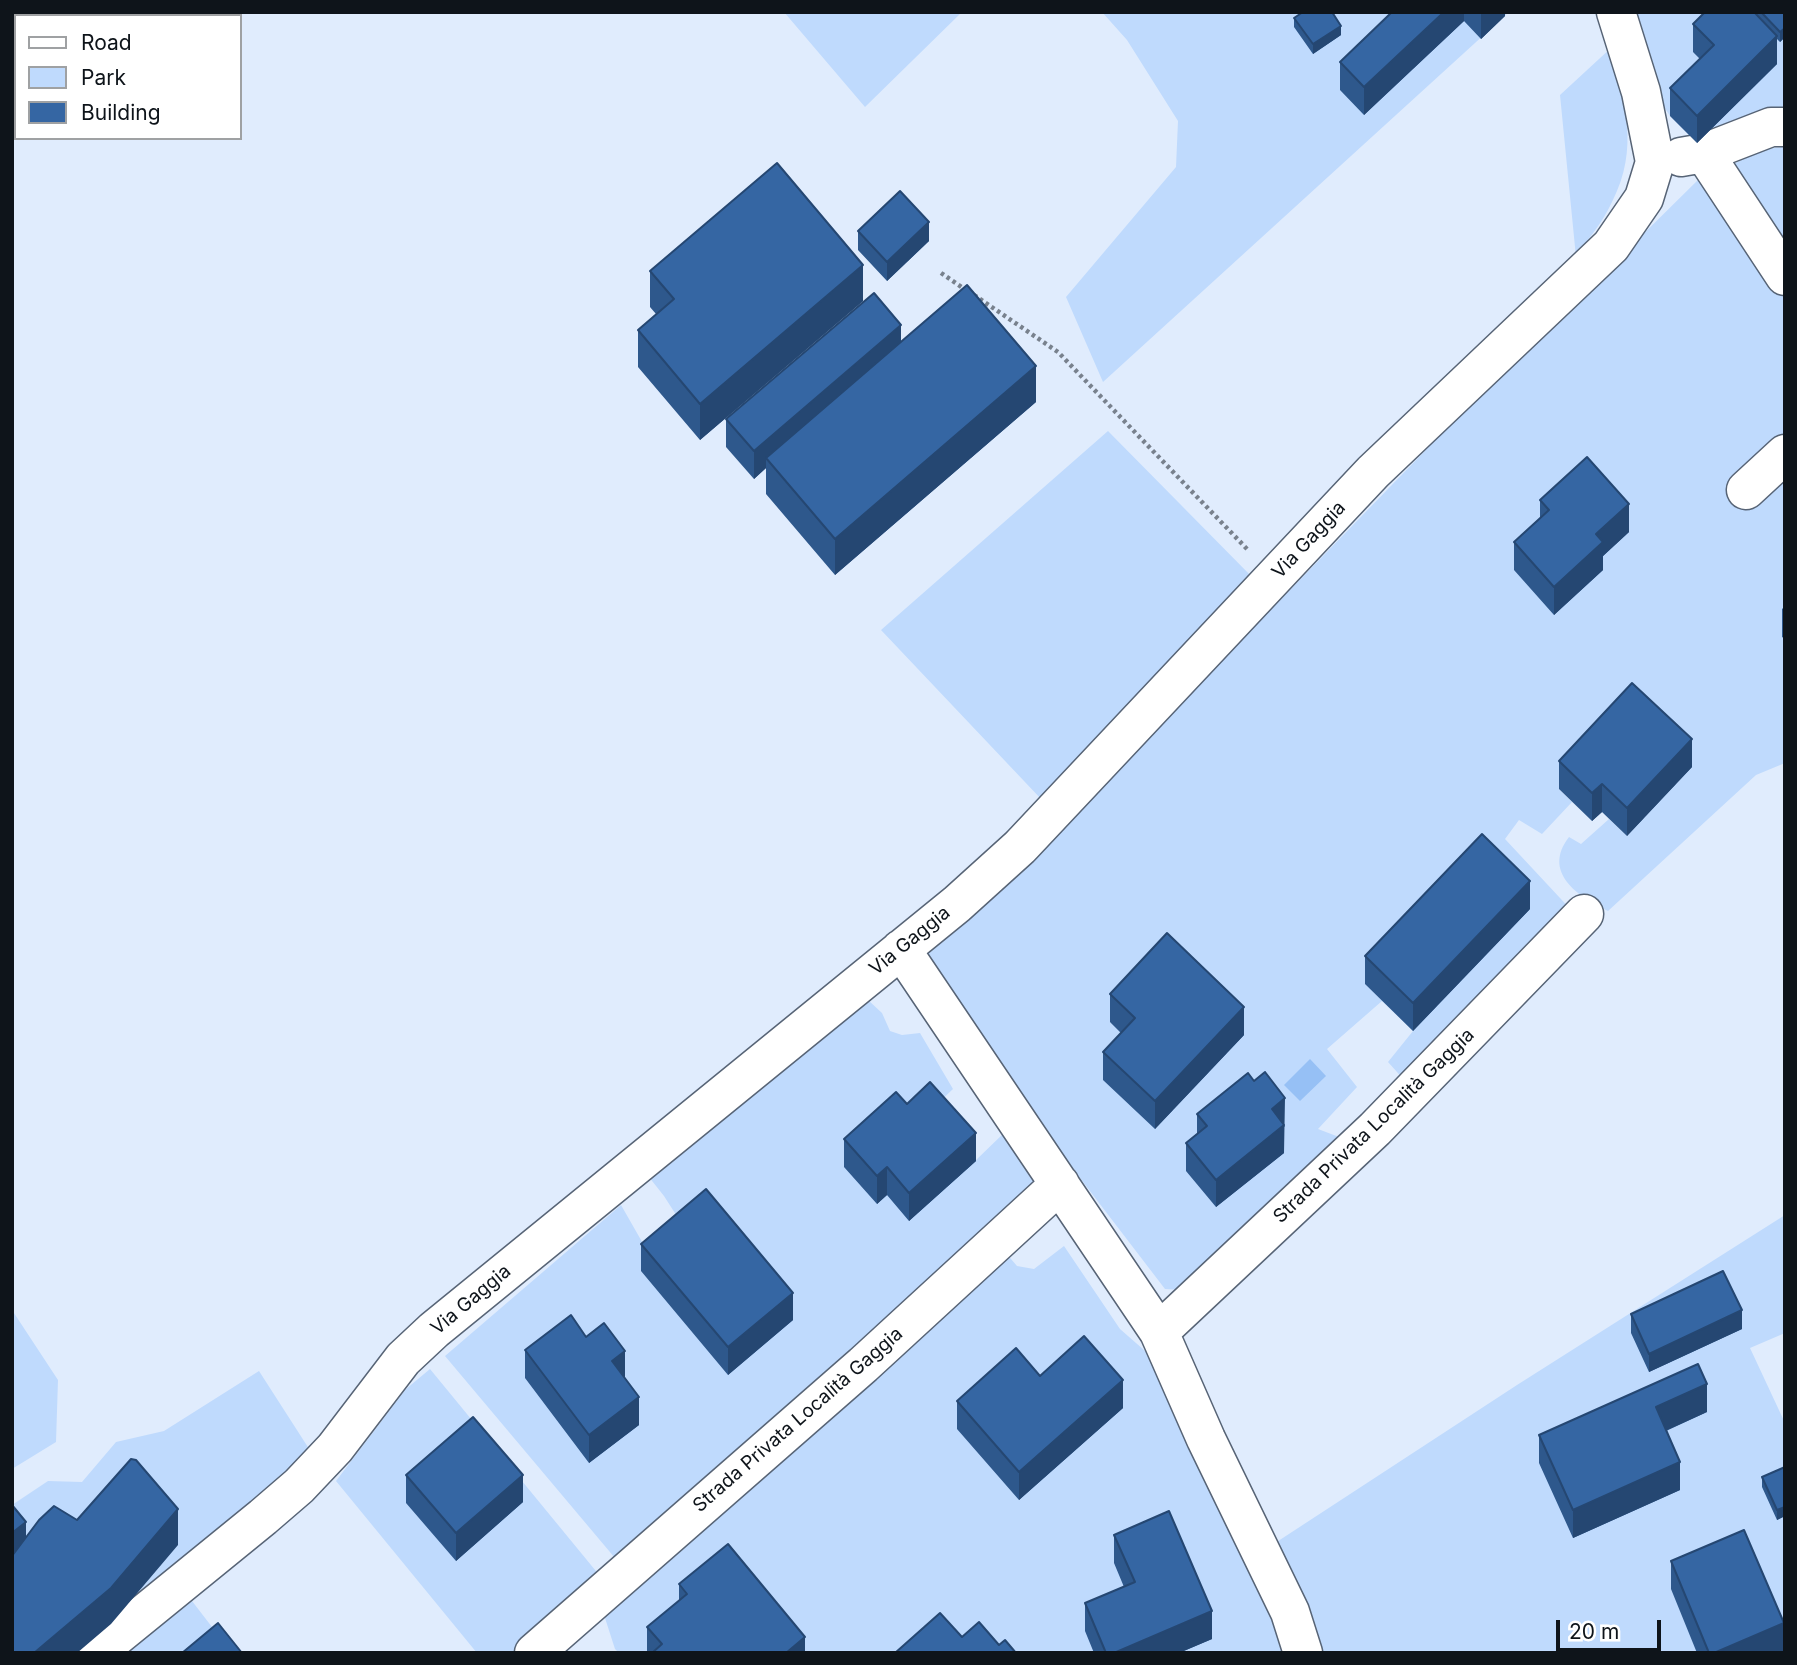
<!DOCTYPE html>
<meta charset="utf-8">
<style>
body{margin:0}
#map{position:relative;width:1797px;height:1665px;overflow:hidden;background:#e0ecfd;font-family:Inter,sans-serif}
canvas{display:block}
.frame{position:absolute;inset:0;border:14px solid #0e141a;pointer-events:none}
.legend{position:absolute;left:14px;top:14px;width:228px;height:126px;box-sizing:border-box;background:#fff;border:2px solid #9fa1a3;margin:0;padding:9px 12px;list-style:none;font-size:21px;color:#0e141a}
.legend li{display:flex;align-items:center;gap:14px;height:35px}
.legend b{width:35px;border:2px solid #9fa1a3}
.scale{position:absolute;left:1556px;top:1620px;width:105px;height:32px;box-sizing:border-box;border:4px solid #0e141a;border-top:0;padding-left:9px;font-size:21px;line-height:24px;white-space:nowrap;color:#0e141a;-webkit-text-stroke:5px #fff;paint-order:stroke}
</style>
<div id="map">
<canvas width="1797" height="1665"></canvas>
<div class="frame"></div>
<ul class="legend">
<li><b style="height:9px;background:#fff"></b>Road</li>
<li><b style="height:19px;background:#bfdafd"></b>Park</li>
<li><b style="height:19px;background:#3566a3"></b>Building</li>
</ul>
<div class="scale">20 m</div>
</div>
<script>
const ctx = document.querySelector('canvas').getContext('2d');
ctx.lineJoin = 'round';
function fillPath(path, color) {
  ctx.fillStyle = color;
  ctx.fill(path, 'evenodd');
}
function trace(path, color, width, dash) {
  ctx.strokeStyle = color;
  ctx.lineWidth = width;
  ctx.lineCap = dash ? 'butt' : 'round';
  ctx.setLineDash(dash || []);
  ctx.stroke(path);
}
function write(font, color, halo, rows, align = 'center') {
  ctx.font = font + ' Inter,sans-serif';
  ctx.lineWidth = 7;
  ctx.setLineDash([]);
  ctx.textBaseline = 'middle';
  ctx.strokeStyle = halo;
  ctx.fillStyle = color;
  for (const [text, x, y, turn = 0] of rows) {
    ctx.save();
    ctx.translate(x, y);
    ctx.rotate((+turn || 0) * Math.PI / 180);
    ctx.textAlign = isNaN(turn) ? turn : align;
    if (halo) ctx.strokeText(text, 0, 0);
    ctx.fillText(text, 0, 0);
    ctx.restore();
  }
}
fillPath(new Path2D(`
 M784 12H962L865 107Z
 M1102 12H1509L1103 382 1066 297 1176 167 1178 121 1127 40Z
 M1633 12H1785V118L1697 143 1670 116 1661 102 1648 48Z
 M1612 47C1624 104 1640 147 1612 202 1603 222 1588 239 1576 257L1560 95Z
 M1785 147V763L1756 775 1608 911C1577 896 1542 872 1569 837L1581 844 1609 819 1627 836 1692 767 1559 789 1572 802 1542 834 1519 820 1505 839 1574 913 1406 1082 1388 1062 1413 1031 1382 1001 1327 1049 1357 1087 1318 1129 1339 1137 1184 1290 1165 1289 1060 1152 924 950 1059 828 1452 423 1700 178 1724 169 1763 149Z
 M1108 431 1255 580 1042 800 881 630Z
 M868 1000 882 1013 890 1031 902 1035 920 1033 953 1089 931 1110 975 1161 1005 1132 1044 1186 620 1564 445 1356 621 1205 653 1261 687 1232 664 1196 645 1172Z
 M1785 1215V1333L1750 1348 1785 1423V1653H1318L1269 1547 1517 1385Z
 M1064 1246 1120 1329 1160 1364 1292 1653H619L615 1649 605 1618 613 1596 1005 1252 1017 1266 1034 1269Z
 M12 1310 58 1380 56 1442 12 1469Z
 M430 1369 600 1576 519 1653H477L336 1481 406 1389Z
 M259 1371 313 1455 111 1624 12 1592V1505L48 1481 82 1482 116 1442 164 1431Z
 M192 1601 232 1653H126Z`), '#bfdafd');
fillPath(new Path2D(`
 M1310 1059 1326 1076 1300 1101 1284 1085Z`), '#96c0f5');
const minor = new Path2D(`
 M1704 153 1785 276
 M1681 157 1704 153 1771 127H1785
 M1746 490 1785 454
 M901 949 1159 1332 1206 1439 1290 1612 1303 1653
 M1159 1332 1375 1129 1584 914
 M96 1653 263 1517 299 1486 335 1448 403 1359 434 1330 957 904 1020 847 1373 472 1611 246 1644 198 1655 162 1641 92 1616 12
 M534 1653 863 1365 1060 1184`);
trace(minor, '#576476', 41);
trace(new Path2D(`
 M941 273 966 290
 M974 295 1058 352 1248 550`), '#78818d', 4.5, [3.5, 3.5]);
trace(minor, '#fff', 38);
fillPath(new Path2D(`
 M1392 12H1505V16L1481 39 1464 21 1364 115 1340 90V62Z
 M1705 12H1785V37L1780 42 1777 39V64L1697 143 1670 116V88L1700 59 1693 52V24Z
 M1294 18 1341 35 1313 54 1294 27Z
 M858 231 929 241 887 281 858 250Z
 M650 271 863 301 700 440 638 367V330L656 314 650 307Z
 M1036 402 835 575 766 494V468L754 479 726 447V419Z
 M1540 500 1629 532 1603 556V570L1554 615 1514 570V542L1540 518Z
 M1785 606V639L1782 637V609Z
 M1559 761 1692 767 1627 836 1602 812 1592 821 1559 789Z
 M1530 909 1413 1031 1365 984V956Z
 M1110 994 1244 1035 1155 1129 1103 1080V1052L1121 1033 1110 1022Z
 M907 1104 976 1161 909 1221 887 1195 877 1204 844 1167V1139Z
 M1197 1114 1285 1126 1284 1127V1153L1216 1207 1186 1171V1143L1197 1134Z
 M641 1244 793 1320 728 1375 641 1271Z
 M1631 1314 1742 1329 1649 1372 1631 1333Z
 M586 1337 625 1378 639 1425 589 1463 525 1378V1350Z
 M1040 1376 1123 1408 1019 1500 957 1429V1401Z
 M1707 1412 1666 1431 1680 1490 1573 1538 1539 1463V1435Z
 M1785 1467V1516L1777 1520 1762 1487V1477Z
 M406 1475 523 1502 456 1561 406 1503Z
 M1114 1535 1212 1639 1179 1653H1094L1085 1631V1603L1124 1587 1114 1563Z
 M1671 1561 1784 1651 1780 1653H1697L1671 1589Z
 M679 1584 805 1653H647V1627L679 1601Z`), '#2e588c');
fillPath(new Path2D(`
 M1444 12H1464V21L1364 115V87Z
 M1481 12H1505V16L1481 39Z
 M1341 26V35L1313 54V44Z
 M1785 28V37L1780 42V32Z
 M1777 36V64L1697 143V116Z
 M929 222V241L887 281V262Z
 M863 265V301L700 440V404Z
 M901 325V353L766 458V468L754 479V451Z
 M1036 366V402L835 575V539Z
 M1629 504V532L1603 556V570L1554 615V587L1596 534Z
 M1692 739V767L1627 836V808Z
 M1602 784V812L1592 821V793Z
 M1530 881V909L1413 1031V1003Z
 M1244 1007V1035L1155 1129V1101Z
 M1285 1098 1284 1153 1216 1207V1180L1272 1109Z
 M976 1133V1161L909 1221V1193Z
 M887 1167V1195L877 1204V1176Z
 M793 1293V1320L728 1375V1347Z
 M1742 1310V1329L1649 1372V1354Z
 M625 1351V1379L612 1361Z
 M1123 1380V1408L1019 1500V1472Z
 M1707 1384V1412L1656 1435V1407Z
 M639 1397V1425L589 1463V1435Z
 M1680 1462V1490L1573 1538V1510Z
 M523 1475V1502L456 1561V1533Z
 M1785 1507V1516L1777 1520V1510Z
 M178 1509V1545L111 1624 77 1653H34Z
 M26 1522V1550L12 1561V1533Z
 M1212 1611V1639L1179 1653H1114Z
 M1784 1623V1651L1780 1653H1714Z
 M805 1637V1653H786Z`), '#254772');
const building = new Path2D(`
 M1303 12H1332L1341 26 1313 44 1294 18Z
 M1392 12H1444L1364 87 1340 62Z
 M1705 12H1754L1777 36 1697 116 1670 88 1714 45 1693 24Z
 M1761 12H1785V28L1780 32Z
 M777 163 863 265 700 404 638 330 674 299 650 271Z
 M900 191 929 222 887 262 858 231Z
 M967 285 1036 366 835 539 766 458Z
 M874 293 901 325 754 451 726 419Z
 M1587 457 1629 504 1596 534 1603 542 1554 587 1514 542 1549 510 1540 500Z
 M1632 683 1692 739 1627 808 1602 784 1592 793 1559 761Z
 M1482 834 1530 881 1413 1003 1365 956Z
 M1167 933 1244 1007 1155 1101 1103 1052 1135 1018 1110 994Z
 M1265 1072 1285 1098 1272 1109 1284 1125 1216 1180 1186 1143 1207 1126 1197 1114 1248 1073 1254 1081Z
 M930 1082 976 1133 909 1193 887 1167 877 1176 844 1139 896 1092 907 1104Z
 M706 1189 793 1293 728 1347 641 1244Z
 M1723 1271 1742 1310 1649 1354 1631 1314Z
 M571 1315 586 1337 604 1323 625 1351 612 1361 639 1397 589 1435 525 1350Z
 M1084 1336 1123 1380 1019 1472 957 1401 1016 1348 1040 1376Z
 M1698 1364 1707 1384 1656 1407 1680 1462 1573 1510 1539 1435Z
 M473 1417 523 1475 456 1533 406 1475Z
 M131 1459 136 1460 178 1509 111 1588 34 1653H12V1556L39 1520 54 1506 77 1520Z
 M1785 1467V1507L1777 1510 1762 1477Z
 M12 1505 26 1522 12 1533Z
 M1169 1511 1212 1611 1114 1653H1106L1085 1603 1135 1582 1114 1535Z
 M1744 1530 1784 1623 1714 1653H1709L1671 1561Z
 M728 1544 805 1637 786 1653H652L662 1644 647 1627 687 1594 679 1584Z
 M940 1613 962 1637 979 1622 999 1645 1005 1640 1016 1653H895Z
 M218 1623 242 1653H182Z`);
fillPath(building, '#3566a3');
trace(building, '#254772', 2);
write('19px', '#0e141a', '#fff', [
 ["Via Gaggia",1309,540,-47],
 ["Via Gaggia",910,941,-39],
 ["Strada Privata Località Gaggia",1374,1126,-44],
 ["Via Gaggia",471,1300,-40],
 ["Strada Privata Località Gaggia",798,1420,-41]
]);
</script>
